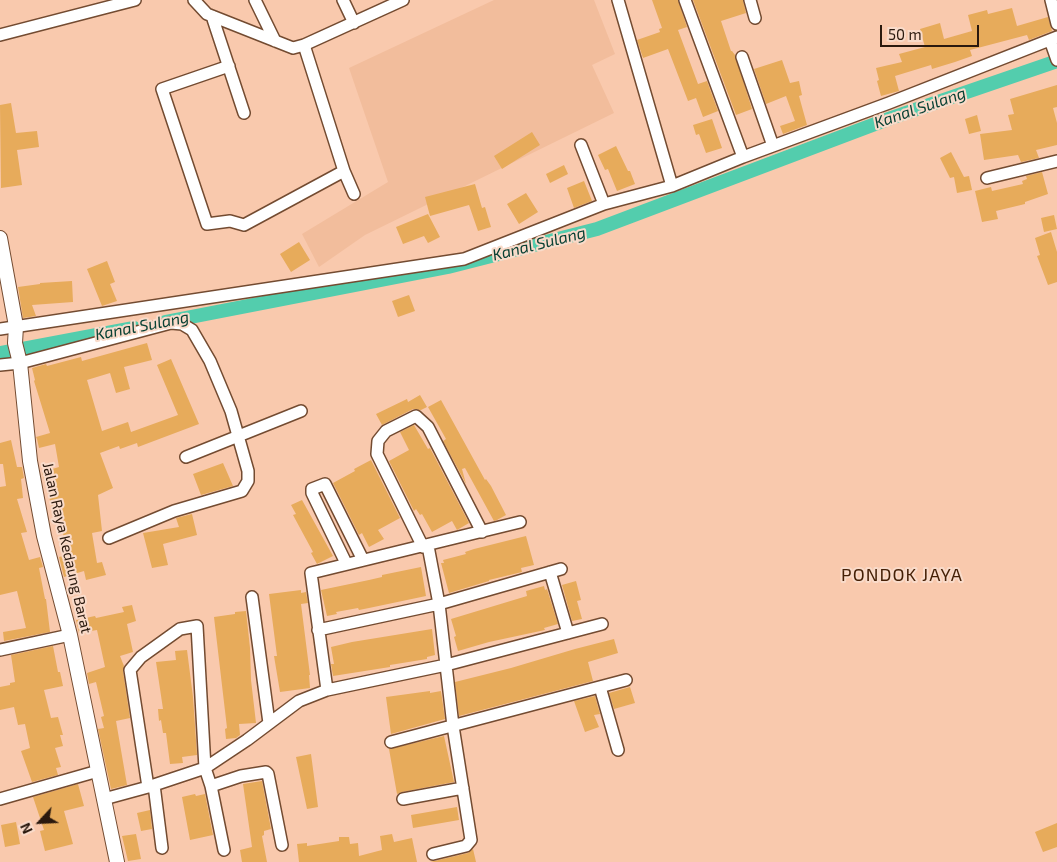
<!DOCTYPE html>
<style>
body{margin:0}
#map{position:relative;width:1057px;height:862px;overflow:hidden;background:#f9c9ad;font-family:"Exo 2",sans-serif}
canvas{display:block}
.north{position:absolute;left:15px;top:797px;width:50px;height:50px;-webkit-text-stroke:4px #f9dbca;paint-order:stroke;rotate:245deg;font-size:14px;font-weight:700;line-height:20px;text-align:center;color:#2a190e}
.north::after{content:'';display:block;margin:auto;width:18px;height:22px;background:#2a190e;clip-path:polygon(50% 0,100% 100%,50% 72%,0 100%)}
.scale{position:absolute;left:880px;top:25px;width:99px;height:22px;box-sizing:border-box;border:2px solid #2a190e;border-top:0;padding-left:6px;font-size:15px;line-height:18px;white-space:nowrap;color:#2a190e;-webkit-text-stroke:4px #f9dbca;paint-order:stroke}
</style>
<div id="map">
<canvas width="1057" height="862"></canvas>
<div class="north">N</div>
<div class="scale">50 m</div>
</div>
<script>
const ctx = document.querySelector('canvas').getContext('2d');
ctx.lineJoin = 'round';
function fillPath(path, color) {
  ctx.fillStyle = color;
  ctx.fill(path, 'evenodd');
}
function trace(path, color, width, dash) {
  ctx.strokeStyle = color;
  ctx.lineWidth = width;
  ctx.lineCap = dash ? 'butt' : 'round';
  ctx.setLineDash(dash || []);
  ctx.stroke(path);
}
function write(font, color, halo, rows, align = 'center') {
  ctx.font = font + ' "Exo 2",sans-serif';
  ctx.lineWidth = 4;
  ctx.setLineDash([]);
  ctx.textBaseline = 'middle';
  ctx.strokeStyle = halo;
  ctx.fillStyle = color;
  for (const [text, x, y, turn = 0] of rows) {
    ctx.save();
    ctx.translate(x, y);
    ctx.rotate((+turn || 0) * Math.PI / 180);
    ctx.textAlign = isNaN(turn) ? turn : align;
    if (halo) ctx.strokeText(text, 0, 0);
    ctx.fillText(text, 0, 0);
    ctx.restore();
  }
}
fillPath(new Path2D(`
 M494 0H594L615 54 592 65 614 113 365 235 319 267 302 234 388 182 349 68Z`), '#f2bd9c');
trace(new Path2D(`
 M165 322 448 267 597 229 891 118 1057 61
 M0 353 134 328`), '#53cdad', 14);
fillPath(new Path2D(`
 M652 0H678L687 27 678 30 698 84 707 81 718 111 703 117 696 98 688 101 668 49 643 58 637 40 660 32 659 29 662 28Z
 M693 0H743L746 13 721 21 731 51H732L735 55 752 109 736 115Z
 M1012 8 1017 26 1048 17 1052 31 1029 40 1027 35 970 50 972 56 955 62 932 69 931 65 895 76 899 91 881 96 877 81 879 80 876 68 902 62 899 54 925 47 920 29 940 23 944 39 972 31 968 15 987 10 988 14Z
 M782 60 790 83 799 81 802 95 799 96 807 125 783 134 780 126 795 121 786 96 766 104 754 69Z
 M1057 85V107L1053 108 1057 123V145L1036 150 1039 158 1021 162 1018 155 984 160 980 134 1012 130 1008 115 1014 114 1010 99Z
 M11 103 16 133 37 131 39 147 17 150 22 185 1 188 0 105Z
 M977 115 981 131 969 134 965 119Z
 M712 119 722 148 706 153 699 134 696 135 693 125Z
 M532 132 540 145 502 169 494 156Z
 M616 146 628 171H630L635 184 617 191 608 169 605 170 598 155Z
 M951 152 964 177 969 176 972 190 957 193 954 177 950 178 940 158Z
 M564 165 568 174 550 183 546 174Z
 M1042 172 1048 194 1025 202V204L996 211 998 219 982 222 975 191 991 187 992 191 1023 184 1022 181 1027 179 1026 176Z
 M584 181 592 201 574 208 567 188Z
 M475 184 482 208 485 207 491 227 478 231 469 205 430 216 425 197Z
 M526 193 538 212 519 224 507 204Z
 M428 214 440 237 428 243 424 236 403 244 396 227Z
 M1054 215 1057 229 1044 232 1041 218Z
 M1051 232 1057 252V282L1048 285 1037 256 1040 255 1035 238Z
 M299 242 310 260 291 272 280 254Z
 M107 261 115 282 110 284 117 301 102 306 87 269Z
 M72 281 73 302 32 305 36 316 23 318 18 287 40 284V283Z
 M409 295 415 311 398 317 392 301Z
 M147 343 152 360 124 367 130 389 116 393 110 373 87 380 102 431 128 422 131 432 178 415 157 365 171 359 199 424 138 447 137 443 120 449 119 446 100 453 113 488 98 495 102 531 92 533 97 563 102 562 106 575 86 580 84 571 64 577 59 557 67 555 62 528 58 529 42 472 59 467 55 444 39 448 37 439 36 437 50 433 34 381 35 380 32 368 46 364 47 366 81 357 82 361Z
 M420 395 427 407 421 410 413 409 382 425 376 414 407 399 408 402Z
 M441 400 485 480 486 479 491 486 506 515 497 520 494 521 465 468 462 469 466 484 443 441 446 439 428 407Z
 M414 425 428 449 430 448 469 523 457 530 452 521 432 532 422 514 420 515 416 509 414 511 389 461 409 450 400 432Z
 M11 440 17 467H22L24 478 21 479 23 498 17 499 27 532 21 533 29 560 40 557 43 567 39 568 45 599H46L50 632 4 641 3 632 26 628 17 591 0 595V487L6 486 3 464H0V443Z
 M371 460 400 518 378 530 384 539 369 547 362 533 359 535 333 483 355 471 354 469Z
 M223 463 233 486 201 495 193 474Z
 M302 500 333 556 317 564 311 553 313 552 293 515 296 514 291 505Z
 M192 514 197 535 163 544 168 565 152 568 143 533 179 527 176 518Z
 M526 536 534 565 521 568 522 572 489 580V581L449 593 441 563H444L443 560 466 554 465 552 474 549Z
 M421 567 426 596 369 608 359 610 358 608 336 612 337 614 327 616 321 590 369 580 382 577V575Z
 M576 581 581 600 577 601 582 619 572 621 562 585Z
 M544 586 545 590 547 589 558 624 544 628 545 630 489 642 458 651 454 637 456 636 451 619 527 596 526 591Z
 M301 590V593L306 592 308 603 301 604 310 675H309L310 688 280 692 274 656H277L269 594Z
 M132 605 136 621 127 624 133 652 120 656 124 666 123 671 130 718 116 721 127 785 111 789 98 729 104 728 101 717 104 716 96 682 89 684 87 673 105 667 97 630 79 633 76 620 95 616 96 618 124 612 122 607Z
 M246 611 250 648 251 680 256 723 239 724 240 735 236 738 226 739 225 729 227 728 214 617 235 614V612Z
 M432 629 435 655 427 657V659L390 665V667L333 676 331 664H334L331 647 352 642Z
 M614 639 618 653 588 662 593 681 459 716 455 682 511 668 575 649Z
 M53 646 58 672H60L63 686 44 690 51 718 58 717 63 735H60L63 746 55 748 61 767 56 768 58 775 32 782 21 751 30 748 25 724 18 725 14 707 0 710V687L10 685V683L15 682 11 655Z
 M187 650 193 697 197 755 182 757 183 763 170 764 166 733H163L161 720 159 721 158 709H163L156 662 176 660 175 651Z
 M630 687 635 703 614 709 609 693Z
 M430 691V693L441 691 445 719 391 734 386 697Z
 M595 696 600 714 594 715 599 727 585 732 574 701Z
 M444 736 454 782 402 792 397 794 389 749Z
 M311 754 318 807 307 809 296 757Z
 M262 781 271 829 264 831V835L262 836 267 862H242L240 850 252 847 243 784Z
 M78 784 84 806 64 811 73 844 45 851 40 831 44 830 33 797Z
 M195 794 196 796 205 794 213 835 190 840 182 797Z
 M457 807 459 820 413 828 411 815Z
 M150 810 152 829 141 831 137 813Z
 M16 822 20 844 5 847 1 825Z
 M1057 823V847L1043 852 1035 832Z
 M136 834 141 859 128 861 122 836Z
 M392 834 394 842 412 838 417 862H299L297 844 307 843V846L339 841V837H349L350 844 358 843 359 856 382 850 380 836Z
 M473 849 476 862H430L468 853Z`), '#e7ab5b');
const minor = new Path2D(`
 M194 0 207 14 293 48 304 45 403 0
 M255 0 275 41
 M343 0 354 23
 M618 0 672 186
 M685 0 743 157
 M750 0 755 18
 M1051 0 1057 24
 M212 16 244 113
 M0 35 135 0
 M1050 40 1057 60
 M304 45 344 171 354 194
 M742 57 773 146
 M229 66 162 89 207 224 230 221 244 225 344 171
 M581 145 604 204
 M987 178 1057 161
 M0 329 464 259 604 204 672 186 743 157 889 103 1057 37
 M0 365 20 363 171 323 182 324 192 330 210 361 231 411 248 471V481L242 491 174 511 109 538
 M186 457 301 411
 M428 546 439 604 453 726 471 840 466 846 433 854
 M423 547 377 454 378 441 386 431 416 416 428 427 482 532
 M346 563 312 493V489L325 484 363 560
 M550 572 568 633
 M252 597 269 723
 M318 630 439 604 561 569
 M0 650 70 635
 M600 687 618 750
 M327 690 311 573 520 522
 M391 742 626 680
 M154 785 162 848
 M211 786 241 776 266 772 268 774 282 845
 M148 787 130 670 141 657 180 629 197 626 205 768 211 786 224 850
 M0 799 98 771
 M104 799 148 787 205 768 247 740 299 701 327 690 446 665 602 624
 M403 799 463 788`);
const tertiary = new Path2D(`
 M0 238 16 326 15 343 20 363 30 461 44 536 70 635 117 862`);
trace(minor, '#734b31', 14);
trace(tertiary, '#734b31', 16);
trace(minor, '#fff', 11);
trace(tertiary, '#fff', 14);
write('15px', '#2a190e', '#f9dbca', [
 ["Jalan Raya Kedaung Barat",67,548,77]
]);
write('italic 16px', '#094134', '#f9dbca', [
 ["Kanal Sulang",920,108,-19],
 ["Kanal Sulang",539,244,-14],
 ["Kanal Sulang",142,326,-11]
]);
ctx.letterSpacing = '1px';
write('18px', '#441f05', '#f9dbca', [
 ["PONDOK JAYA",902,575]
]);
ctx.letterSpacing = '0px';
</script>
